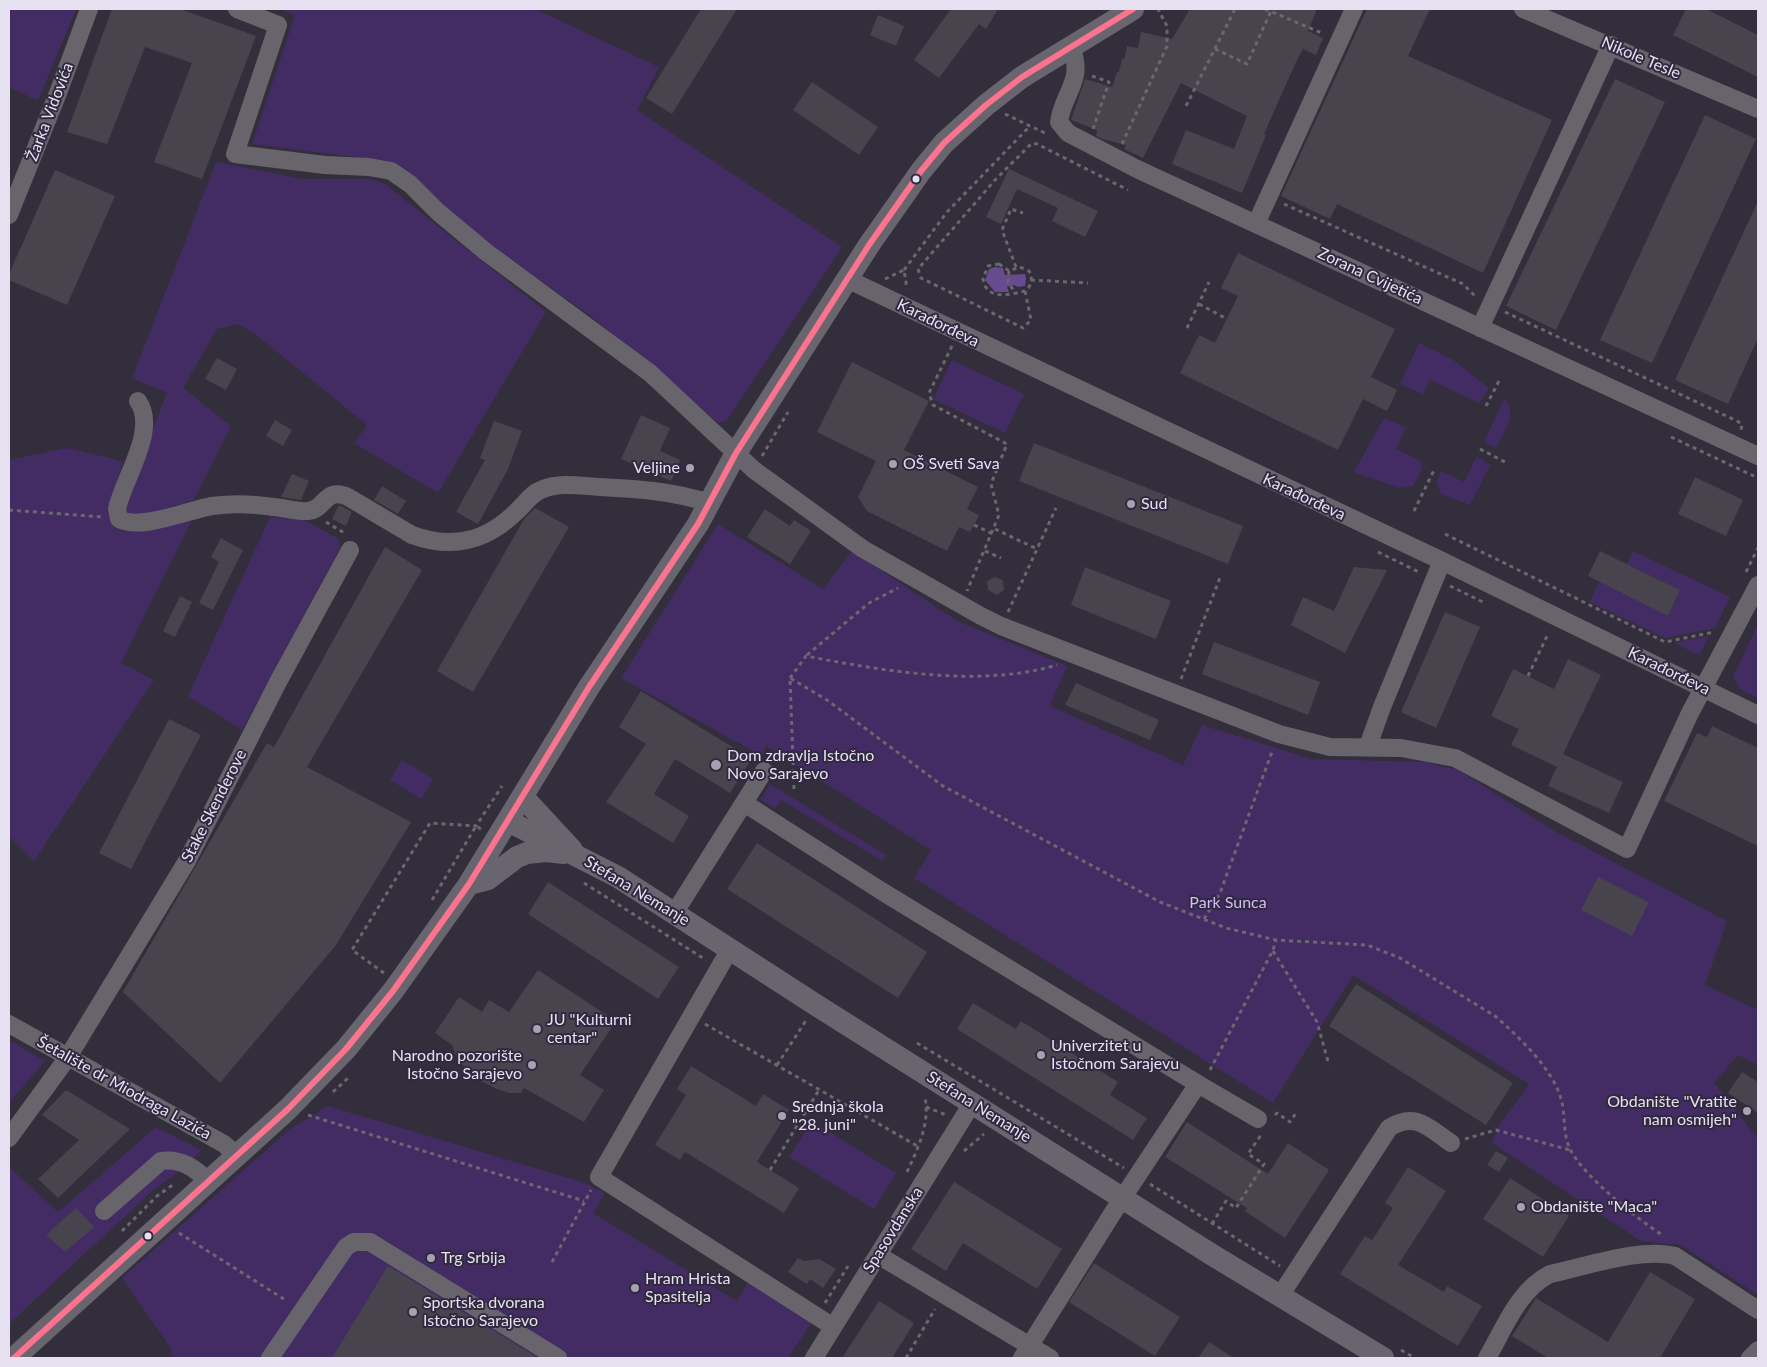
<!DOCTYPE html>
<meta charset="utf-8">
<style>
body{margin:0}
#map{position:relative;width:1767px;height:1367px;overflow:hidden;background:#322e3b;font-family:Lato,sans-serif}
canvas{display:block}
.frame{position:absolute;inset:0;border:10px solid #e6e1f0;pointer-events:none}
</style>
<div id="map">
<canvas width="1767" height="1367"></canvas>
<div class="frame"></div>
</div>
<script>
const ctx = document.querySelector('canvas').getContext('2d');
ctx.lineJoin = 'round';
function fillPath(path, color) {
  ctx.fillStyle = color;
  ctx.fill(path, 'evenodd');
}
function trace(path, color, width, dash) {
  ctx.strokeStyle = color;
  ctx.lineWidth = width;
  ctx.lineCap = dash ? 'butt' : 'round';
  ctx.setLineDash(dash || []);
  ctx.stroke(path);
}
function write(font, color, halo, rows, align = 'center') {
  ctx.font = font + ' Lato,sans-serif';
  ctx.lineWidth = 4;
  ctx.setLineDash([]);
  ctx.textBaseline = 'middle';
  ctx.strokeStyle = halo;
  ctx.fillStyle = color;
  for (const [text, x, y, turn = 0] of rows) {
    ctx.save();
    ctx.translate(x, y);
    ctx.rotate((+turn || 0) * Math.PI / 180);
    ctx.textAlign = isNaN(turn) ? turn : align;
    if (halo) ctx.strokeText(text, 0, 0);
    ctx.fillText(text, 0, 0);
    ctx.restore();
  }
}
fillPath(new Path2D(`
 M9 9H76L38 101 9 87Z
 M279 9H535L659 67 637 110 842 247 727 420 719 423 591 316 472 233 404 168 364 158 252 144 295 15Z
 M216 162 303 179H369L385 184 546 312 438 493 354 443 367 425 255 334 238 324 217 329 183 388 231 426 194 500 141 516 124 512 139 464 167 393 132 378Z
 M1419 343 1452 359 1489 388 1479 403 1430 380 1423 394 1400 384Z
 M952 360 1024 394 1005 433 933 399Z
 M1504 399C1519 412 1503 433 1496 448L1484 442Z
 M1384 418 1406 428 1396 449 1421 461V472L1413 486 1400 488 1354 472Z
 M67 448 123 461 107 512C110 516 112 522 115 526 128 541 177 521 194 516L121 663 154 680 34 861 9 836V460Z
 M1477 456 1490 465 1470 505 1441 494 1436 482 1441 471 1464 482Z
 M270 517 304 520 339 539 340 548 242 730 188 696Z
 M718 524 823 589 852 551 957 621 1067 666 1050 706 1183 765 1202 725 1312 759 1424 762 1458 770 1556 832 1727 921 1705 985 1758 1010V1065L1738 1055 1714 1083 1758 1139V1295L1681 1245 1641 1241 1492 1143 1496 1130 1529 1084 1353 975 1273 1103 914 878 931 850 766 746 762 756 621 678Z
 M1633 551 1730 597 1715 628 1665 638 1590 602 1599 582 1668 616 1680 590 1627 564Z
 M1758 624V698L1740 689 1733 677Z
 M1709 636 1699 655 1674 643Z
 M402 760 433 779 421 799 390 780Z
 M770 784 886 855 882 861 781 800 775 809 761 799Z
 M9 1040 45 1061 9 1103Z
 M328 1106 585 1183 605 1193 593 1213 737 1301 749 1281 812 1322 788 1358H173L170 1347 122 1278 290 1129Z
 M812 1121 896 1173 874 1209 789 1157Z
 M156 1127 201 1150 189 1164 152 1191 9 1324V1167L58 1212Z`), '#432c63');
fillPath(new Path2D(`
 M995 267 1003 268 1005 275 1025 274 1026 279 1025 286 1018 287 1014 285 1007 287 1009 292H995L985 280 989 269Z`), '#664b8e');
fillPath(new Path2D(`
 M112 9H180L256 36 202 179 154 162 192 63 145 47 107 144 67 132Z
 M701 9H737L672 114 646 98Z
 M951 9H998L986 29 979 24 939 78 914 60Z
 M1190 9H1317L1308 31 1323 38 1316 55 1303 49 1296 62 1264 134 1266 135 1242 193 1172 164 1186 130 1234 149 1247 116 1181 83 1143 158 1124 149 1126 145 1102 139 1096 136 1097 130 1071 120 1085 79 1112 87 1117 72H1119L1122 59H1124L1127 46 1138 48 1141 32 1172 39Z
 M1367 9H1430L1408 56 1552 120 1483 273 1337 204 1330 219 1281 196Z
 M1686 9H1706L1758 35V77L1673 35Z
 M878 15 904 26 896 46 870 35Z
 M1615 79 1665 102 1556 330 1506 306Z
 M812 82 878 127 859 155 793 110Z
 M1705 115 1756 139 1652 363 1600 340Z
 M1009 169 1098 211 1085 237 1052 221 1058 208 1017 189 1001 224 986 217Z
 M55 170 115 196 67 305 9 280V274Z
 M1758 201V338L1728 404 1675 380Z
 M1238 253 1395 329 1371 377 1397 390 1392 401 1387 411 1363 399 1338 450 1180 373 1199 335 1215 343 1238 296 1221 288Z
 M217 358 237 369 226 390 205 379Z
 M852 362 929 401 904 450 978 487 967 509 979 515 974 525 970 532 959 527 947 551 867 511 858 497 876 461 817 432Z
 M641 415 670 428 660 451 680 460 671 481 621 459Z
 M275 420 292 430 283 446 266 436Z
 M494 421 522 431 508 469 478 524 456 512 485 460 480 458Z
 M1034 443 1243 526 1228 564 1019 481Z
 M292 474 309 481 301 500 281 497Z
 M1695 477 1743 500 1726 536 1678 514Z
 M382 486 406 501 398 514 374 500Z
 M339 505 352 512 346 526 332 519Z
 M535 508 569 527 473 692 437 671 524 519Z
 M765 509 790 526 794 520 811 531 790 564 747 537Z
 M221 538 243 550 213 610 199 603 219 562 211 557Z
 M385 547 422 570 307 767 411 822 336 945 220 1083 123 992 267 743 274 747Z
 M1600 551 1680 590 1668 616 1588 576Z
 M1085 567 1171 601 1156 639 1071 605Z
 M1354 567 1387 570 1345 653 1291 625 1303 597 1334 611Z
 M995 577 1003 580 1004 590 997 595 988 590 987 581Z
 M180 596 192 602 175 637 163 631Z
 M1445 612 1480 627 1436 728 1401 712Z
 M1214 642 1320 682 1308 715 1202 674Z
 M1568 659 1601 675 1563 754 1623 782 1609 813 1548 786 1557 767 1511 745 1519 729 1491 716 1513 669 1554 689Z
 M1076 683 1159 720 1150 740 1065 705Z
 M641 691 752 759 730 793 675 759 654 794 689 816 673 843 606 802 646 744 619 727Z
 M169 719 201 735 131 869 99 853Z
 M1712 726 1758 748V846L1664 801 1697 733 1707 737Z
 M757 843 927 952 898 998 727 889Z
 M1598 877 1649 902 1632 936 1581 910Z
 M548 882 679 967 658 999 528 914Z
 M538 970 616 1021 580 1075 604 1090 584 1122 524 1088 521 1093H509L497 1089 481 1081 458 1061 452 1045 435 1033 459 997 482 1012 489 1000 509 1012Z
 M1356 984 1513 1083 1486 1125 1329 1026Z
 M973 1003 1016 1029 1021 1021 1118 1082 1110 1095 1147 1118 1133 1140 957 1029Z
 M691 1066 756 1106 763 1094 789 1110 757 1162 799 1188 784 1213 685 1152 680 1160 655 1145 686 1095 677 1089Z
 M1742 1072 1758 1082V1113L1728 1093Z
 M66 1090 130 1129 58 1198 38 1179 79 1140 42 1115Z
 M1187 1122 1268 1174 1288 1143 1329 1170 1285 1238 1245 1211 1247 1208 1165 1157Z
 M1496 1151 1508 1158 1499 1172 1487 1165Z
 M1408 1167 1446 1191 1398 1265 1444 1292 1447 1286 1482 1306 1458 1346 1340 1274 1365 1236 1372 1240 1393 1208 1385 1203Z
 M1510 1178 1569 1216 1543 1257 1483 1219Z
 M954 1182 1062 1249 1037 1289 963 1243 946 1271 911 1249Z
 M76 1208 94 1227 65 1252 46 1235Z
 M798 1258 804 1261 819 1259 836 1269 823 1288 810 1279 807 1284 788 1272Z
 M1094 1263 1180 1317 1155 1356 1069 1302Z
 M388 1266 416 1283 538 1358H332Z
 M1650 1272 1695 1299 1660 1358H1548L1512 1336 1536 1298 1608 1342Z
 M879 1301 914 1323 892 1358H842Z
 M1209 1342 1234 1358H1198Z`), '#47444e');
trace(new Path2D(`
 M1265 9 1324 34
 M1215 49 1247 64 1271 11
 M1092 76 1109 82 1093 129
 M1186 106 1235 9
 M1005 114 1047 134
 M1122 144 1167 46V26L1158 9
 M1284 204 1463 284 1476 297
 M999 264 1009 271 1020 267 1029 271C1033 278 1032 286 1025 291 1011 294 987 302 983 279L988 266Z
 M1016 267 1002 230 1011 209 1023 213
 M904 270 947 212 1030 126
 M1009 271 1008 282 1014 291
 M885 279 904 270 907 289
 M1031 280 1088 283
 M1025 291 1031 320 1023 328 921 278 918 269 995 180 1032 143 1037 144 1128 190
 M1199 304 1227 319
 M1505 312 1737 421 1742 424 1741 430
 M1187 328 1209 282
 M952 346 929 393 933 405 1007 444 991 484 999 515 967 591
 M1486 406 1499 381
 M1671 437 1758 478
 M1480 449 1505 462
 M762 456 788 412
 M9 510 103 517
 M1414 511 1435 468
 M326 522 346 534
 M974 525 993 534
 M995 529 1037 549
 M1445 534 1665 642 1714 632
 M985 551 1001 558
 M1378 552 1419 572
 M1746 572 1758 548
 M1450 586 1485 603
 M1008 612 1056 508
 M807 655 869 603 898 588
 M1528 676 1548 634
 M790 678 806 656C883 671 981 688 1057 665
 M1181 679 1221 575
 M794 789 790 678 827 700 943 786 1160 902 1226 928 1276 940 1367 945 1400 958 1495 1016C1518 1036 1553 1069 1561 1099 1566 1115 1562 1135 1571 1151 1585 1177 1638 1220 1664 1236
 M584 883 706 960
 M432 900 476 826 481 829
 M1204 919 1220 893 1273 749
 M1273 951 1317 1022 1329 1065
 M384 973 352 950 430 823 476 826 502 786
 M705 1024 919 1147
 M917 1043 1124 1168
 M777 1065 807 1019
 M1210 1070 1273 950 1276 940
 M333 1092 348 1078
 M926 1107 946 1115
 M308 1115 584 1201
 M1275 1115 1277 1113 1290 1122 1296 1113
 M1465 1139 1496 1130 1570 1150
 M964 1151 984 1134
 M770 1170 819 1090
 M907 1172C918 1148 930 1124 925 1097
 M1150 1184 1280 1266
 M1212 1224 1226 1201 1236 1208 1264 1164 1248 1154 1261 1135
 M122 1231 157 1196 174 1184
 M179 1233 287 1301
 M552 1262 591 1190
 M825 1303 848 1266
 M1401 1350 1415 1358
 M906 1358 935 1309`), '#6a686e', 3, [4, 4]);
trace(new Path2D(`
 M237 9 278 25 235 154 325 165 369 167 391 171 410 184 438 212 486 252 650 373 754 470 863 549 981 616 1001 626 1279 734 1330 747 1401 748 1455 758 1627 849 1690 713 1758 585
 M1523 9 1758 109
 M1071 47C1085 81 1063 92 1059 122L1068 133 1137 169 1758 456
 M9 215 58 93 89 9
 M1256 224 1354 9
 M849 280 1442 561 1758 715
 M1480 328 1611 45
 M138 401C158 430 124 477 117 509L119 519C140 531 188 510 212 506 232 503 254 504 274 507 285 508 297 512 308 511 325 510 325 486 348 497L412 535C453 550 487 541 517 511 526 503 531 493 543 489 561 482 581 486 600 487 638 489 673 491 709 503
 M1368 746 1382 707 1442 561
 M744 803 883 892 1198 1084 1112 1214 1022 1358
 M675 912 764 771
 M730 949 599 1177 832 1326
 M9 1024 224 1144 238 1156
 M1198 1084 1258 1119
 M9 1138 68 1057 187 861 278 682 350 550
 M104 1211 161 1161C181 1158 195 1168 209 1182
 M878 1255 1050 1358
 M1280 1296 1389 1128C1415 1111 1429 1128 1451 1143
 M270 1358 346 1247 354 1242H370L558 1358
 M814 1358 973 1102
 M1487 1358C1504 1329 1518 1290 1550 1274 1585 1267 1641 1247 1675 1256L1758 1310
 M1750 1358 1758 1350`), '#67656b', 18);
trace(new Path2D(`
 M523 797 572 850
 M508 821 618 877 816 1005 1214 1256 1383 1358
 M469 884 488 879 517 857 527 853 546 851 564 853
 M14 1358 288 1109 346 1049 393 991 469 884 589 687 698 524 736 453 869 245 921 171 944 143 986 105 1022 77 1133 9`), '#69656e', 22);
trace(new Path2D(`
 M14 1358 288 1109 346 1049 393 991 469 884 589 687 698 524 736 453 869 245 921 171 944 143 986 105 1022 77 1133 9`), '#fc738d', 6);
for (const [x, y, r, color] of [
 [916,179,4.5,"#e6e1f0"],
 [893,464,5,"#a7a2b1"],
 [690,468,5,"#a7a2b1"],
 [1131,504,5,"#a7a2b1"],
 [716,765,6,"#a7a2b1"],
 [537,1029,5,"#a7a2b1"],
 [1041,1055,5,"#a7a2b1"],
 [532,1065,5,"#a7a2b1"],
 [1747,1111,5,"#a7a2b1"],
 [782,1116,5,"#a7a2b1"],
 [1521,1207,5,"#a7a2b1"],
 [148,1236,4.5,"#e6e1f0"],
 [431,1258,5,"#a7a2b1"],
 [635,1288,5,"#a7a2b1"],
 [413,1312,5,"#a7a2b1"]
]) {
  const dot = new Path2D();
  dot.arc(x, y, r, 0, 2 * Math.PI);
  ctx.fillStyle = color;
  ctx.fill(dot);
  trace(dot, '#312940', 2);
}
write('16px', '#e6e1f0', '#312940', [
 ["Nikole Tesle",1641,58,23],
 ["Žarka Vidovića",50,112,-69],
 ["Zorana Cvijetića",1370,276,25],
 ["Karađorđeva",938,323,26],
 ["Karađorđeva",1304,497,25],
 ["Karađorđeva",1669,671,26],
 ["Stake Skenderove",214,806,-63],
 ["Stefana Nemanje",637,891,31],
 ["Šetalište dr Miodraga Lazića",124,1088,29],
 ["Stefana Nemanje",979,1107,32],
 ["Spasovdanska",893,1230,-58]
]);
write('16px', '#e6e1f0', '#312940', [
 ["OŠ Sveti Sava",903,464],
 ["Veljine",680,468,"right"],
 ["Sud",1141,504],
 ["Dom zdravlja Istočno",727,756],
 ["Novo Sarajevo",727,774],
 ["JU \"Kulturni",547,1020],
 ["centar\"",547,1038],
 ["Univerzitet u",1051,1046],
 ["Istočnom Sarajevu",1051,1064],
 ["Narodno pozorište",522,1056,"right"],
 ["Istočno Sarajevo",522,1074,"right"],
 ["Obdanište \"Vratite",1737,1102,"right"],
 ["nam osmijeh\"",1737,1120,"right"],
 ["Srednja škola",792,1107],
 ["\"28. juni\"",792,1125],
 ["Obdanište \"Maca\"",1531,1207],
 ["Trg Srbija",441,1258],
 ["Hram Hrista",645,1279],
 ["Spasitelja",645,1297],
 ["Sportska dvorana",423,1303],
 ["Istočno Sarajevo",423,1321]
], 'left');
write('16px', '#d1bcf9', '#312940', [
 ["Park Sunca",1228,903]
]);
</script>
